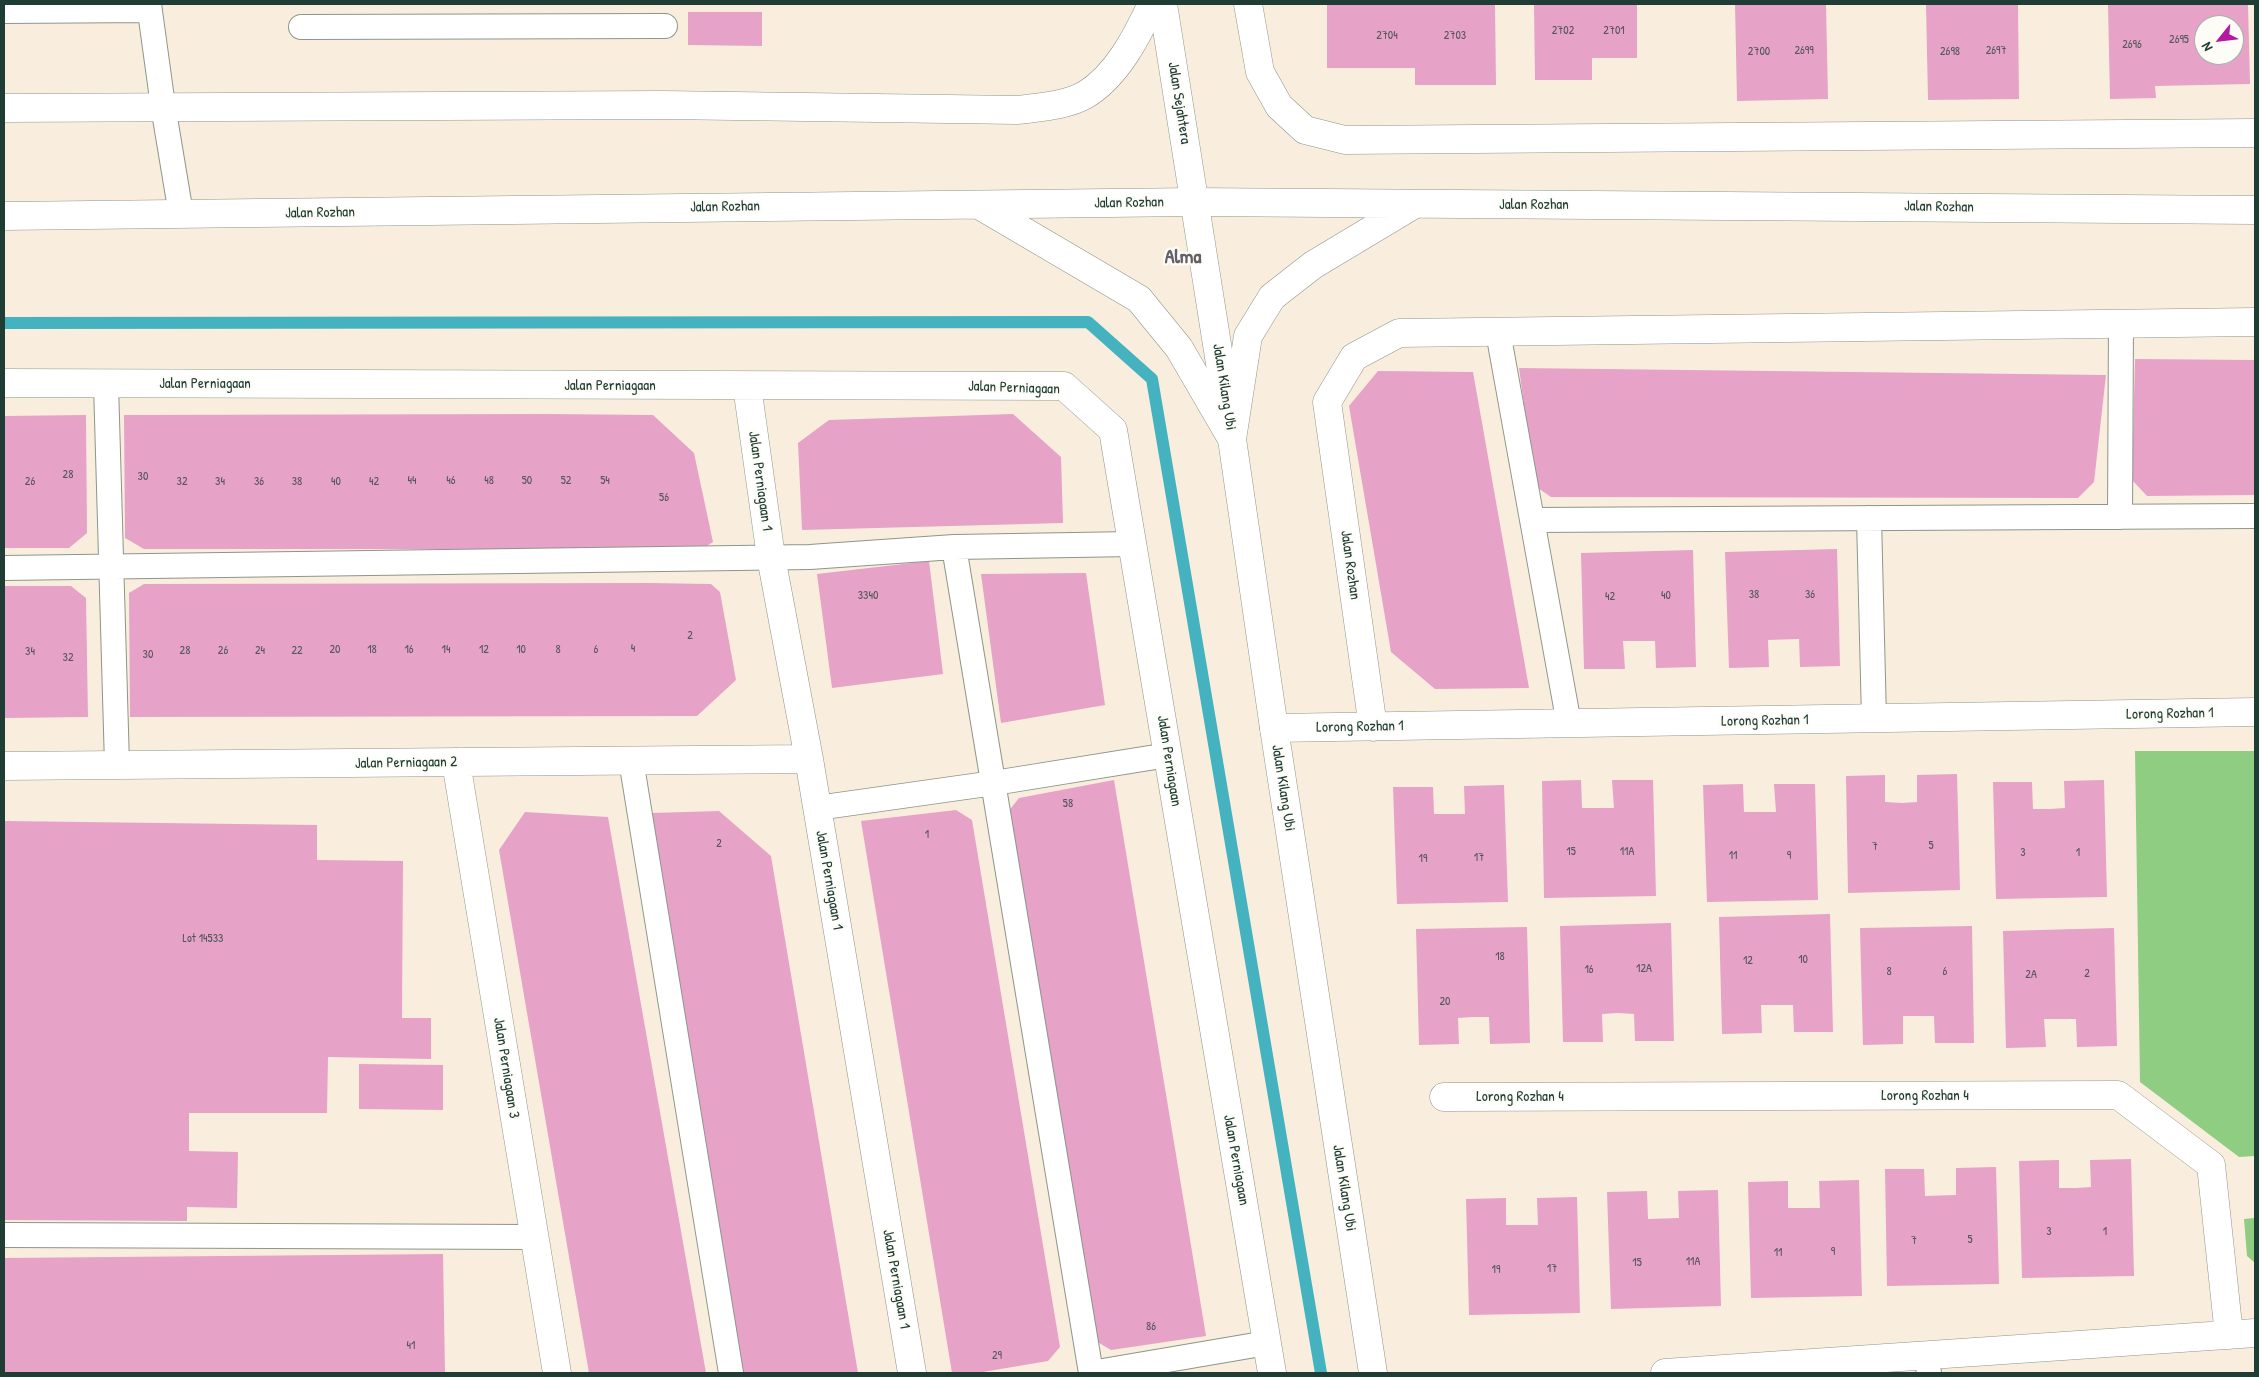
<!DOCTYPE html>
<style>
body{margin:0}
#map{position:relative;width:2259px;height:1377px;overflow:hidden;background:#f9eede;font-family:"Patrick Hand",sans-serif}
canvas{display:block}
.frame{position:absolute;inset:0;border:5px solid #1f3d34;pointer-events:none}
.north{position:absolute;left:2194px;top:15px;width:50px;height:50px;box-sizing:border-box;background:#fdfcf7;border:1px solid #a4b0a9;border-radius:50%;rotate:241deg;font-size:14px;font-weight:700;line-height:20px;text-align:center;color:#1f3d34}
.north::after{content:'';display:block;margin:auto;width:18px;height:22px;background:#b5179e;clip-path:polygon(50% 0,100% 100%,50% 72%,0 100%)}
</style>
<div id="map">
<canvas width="2259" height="1377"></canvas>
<div class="frame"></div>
<div class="north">N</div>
</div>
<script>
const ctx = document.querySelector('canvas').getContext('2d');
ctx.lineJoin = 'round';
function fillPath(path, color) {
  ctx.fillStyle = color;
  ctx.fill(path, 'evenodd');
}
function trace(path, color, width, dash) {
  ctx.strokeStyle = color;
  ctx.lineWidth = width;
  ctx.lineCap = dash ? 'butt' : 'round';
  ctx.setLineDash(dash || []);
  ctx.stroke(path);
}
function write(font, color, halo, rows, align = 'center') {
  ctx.font = font + ' "Patrick Hand",sans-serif';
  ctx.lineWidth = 4.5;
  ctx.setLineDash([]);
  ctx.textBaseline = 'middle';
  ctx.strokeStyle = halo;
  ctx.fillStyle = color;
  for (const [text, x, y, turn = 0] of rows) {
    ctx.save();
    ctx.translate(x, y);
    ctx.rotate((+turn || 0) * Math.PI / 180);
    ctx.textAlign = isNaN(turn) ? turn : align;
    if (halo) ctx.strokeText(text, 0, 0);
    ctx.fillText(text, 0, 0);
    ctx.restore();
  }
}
fillPath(new Path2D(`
 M2135 751H2255V1156L2239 1157 2140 1082Z
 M2255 1218V1263L2247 1256 2244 1219Z`), '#8fcd83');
trace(new Path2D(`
 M4 323 1088 322 1152 379 1321 1373`), '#44b2bf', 12);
fillPath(new Path2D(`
 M1327 4H1495L1496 85H1415V68H1327Z
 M1534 4H1637V58H1592V80H1535Z
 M1735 4H1826L1828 99 1737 101Z
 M1926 4H2018L2019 99 1928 100Z
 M2108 4H2248L2250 84 2155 86 2156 98 2110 99ZM2204 25H2234V55H2204Z
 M688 12H762V46L688 45Z
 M2135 359 2255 360V495L2147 496 2132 480Z
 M1519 368 2106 375 2094 482 2078 498 1551 497 1535 486Z
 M1378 371 1473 372 1529 688 1435 689 1391 652 1349 406Z
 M546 414 653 415 694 453 713 542 702 549H144L125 538 124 415Z
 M1013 414 1061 457 1063 523 802 530 798 443 829 420Z
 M86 415 87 533 69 548H4V416Z
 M1837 549 1840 666 1800 667 1799 639 1768 640 1769 667 1729 668 1725 552Z
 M1693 550 1696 667 1656 668 1655 641H1623L1625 669H1584L1581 553Z
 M929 561 943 674 832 688 817 574Z
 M1086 573 1105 705 1001 723 981 574Z
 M651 583 711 584 720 592 736 680 697 716 130 717 129 593 144 584Z
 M4 586H71L86 598 88 717 4 718Z
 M1957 774 1960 890 1848 893 1846 776 1885 775V802L1902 803 1917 802V775Z
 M1114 780 1206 1336 1111 1350 1094 1340 1007 813 1019 798Z
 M1581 780 1582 808H1614L1612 780H1653L1656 896 1544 898 1542 781Z
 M2104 780 2107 897 1996 899 1993 782H2032L2033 809H2050L2065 808 2064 781Z
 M1743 784 1744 812H1776L1774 784H1815L1818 900 1707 902 1703 785Z
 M1504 785 1508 902 1397 904 1393 787H1433L1434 814H1465L1464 786Z
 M956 810 972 820 1060 1347 1048 1361 977 1373H952L861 821Z
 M719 811 771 856 858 1373H743L652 813Z
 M525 812 608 817 706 1373H589L499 850Z
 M4 821 317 825V860L403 861 402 1018H431V1059L328 1057 327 1113H189V1151L238 1152 237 1208 187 1207V1221L4 1220Z
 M1830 914 1833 1032H1794L1793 1005H1761L1762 1033 1722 1034 1719 917Z
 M1671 923 1674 1041H1635L1634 1014 1618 1013 1602 1014 1603 1042H1563L1560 926Z
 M1972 926 1974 1043H1935L1934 1016H1903V1044L1863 1045 1860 928Z
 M1527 927 1530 1043 1490 1044 1489 1017H1473L1458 1018 1459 1044 1419 1045 1416 929Z
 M2114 928 2117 1046 2077 1047 2076 1019H2044L2046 1047 2006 1048 2003 931Z
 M359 1064 443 1065V1110L359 1109Z
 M2131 1159 2134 1276 2022 1278 2019 1161 2059 1160V1188H2076L2091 1187 2090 1160Z
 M1996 1167 1999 1284 1887 1286 1885 1169H1924L1925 1196 1956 1195V1168Z
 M1859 1180 1862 1296 1751 1298 1748 1182 1788 1181V1208H1820L1819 1181Z
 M1718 1190 1721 1306 1611 1309 1607 1192 1647 1191 1648 1219 1679 1218 1678 1191Z
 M1577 1197 1580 1313 1469 1315 1466 1199 1506 1198V1225H1538L1537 1198Z
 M443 1254 445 1373H4V1258Z`), '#e7a2c7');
const service = new Path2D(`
 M149 4 163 106 181 214
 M4 11 149 10
 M301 27 665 26
 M1498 332 1569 724
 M106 384 117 765
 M2120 517 2121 323
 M1869 518 1874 719
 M1532 520 2255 516
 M954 547 1091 1373
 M4 568 810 557 954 547 1133 544
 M631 760 731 1373
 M817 808 994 783 1168 755
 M4 1235 534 1237
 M1926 1355 1929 1373
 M1091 1373 1267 1343`);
const minor = new Path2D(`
 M1248 4 1260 72 1279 106 1305 130 1345 140 2255 133
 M4 108 663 105 1018 110C1040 107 1065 106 1085 95 1117 76 1137 36 1152 4
 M4 383 1064 386 1113 430 1272 1373
 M747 386 771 557 809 759 912 1373
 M1373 727 1327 402 1354 357 1399 333 2255 322
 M1274 728 2255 712
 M456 762 557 1373
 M4 766 809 759
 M1444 1097 2118 1095 2211 1165 2229 1335
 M1665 1373 2255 1333`);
const secondary = new Path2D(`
 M1163 4 1232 439 1274 728 1373 1373`);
const primary = new Path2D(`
 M979 205 1139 299 1179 348 1232 439
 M4 216 1194 202 2255 210
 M1232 439 1248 336 1272 297 1313 265 1413 205`);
trace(service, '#8c9689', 26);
trace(minor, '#8c9689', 29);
trace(secondary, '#8c9689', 29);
trace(primary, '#8c9689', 29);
trace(service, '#fff', 24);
trace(minor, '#fff', 28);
trace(secondary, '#fff', 28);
trace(primary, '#fff', 28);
write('12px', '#515659', null, [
 ["2702",1563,31],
 ["2701",1614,31],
 ["2704",1387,36],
 ["2703",1455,36],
 ["2695",2179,40],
 ["2696",2132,45],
 ["2699",1804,51],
 ["2697",1996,51],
 ["2700",1759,52],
 ["2698",1950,52],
 ["28",68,475],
 ["30",143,477],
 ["44",412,481],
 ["46",451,481],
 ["48",489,481],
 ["50",527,481],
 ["52",566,481],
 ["54",605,481],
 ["26",30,482],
 ["32",182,482],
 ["34",220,482],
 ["36",259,482],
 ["38",297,482],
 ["40",336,482],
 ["42",374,482],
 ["56",664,498],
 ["38",1754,595],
 ["36",1810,595],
 ["3340",868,596],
 ["40",1666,596],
 ["42",1610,597],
 ["2",690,636],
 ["4",633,649],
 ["20",335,650],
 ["18",372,650],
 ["16",409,650],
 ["14",446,650],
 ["12",484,650],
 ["10",521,650],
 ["8",558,650],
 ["6",596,650],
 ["28",185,651],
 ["26",223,651],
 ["24",260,651],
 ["22",297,651],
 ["34",30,652],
 ["30",148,655],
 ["32",68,658],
 ["58",1068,804],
 ["1",927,835],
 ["2",719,844],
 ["5",1931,846],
 ["7",1875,847],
 ["15",1571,852],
 ["11A",1627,852],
 ["3",2023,853],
 ["1",2078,853],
 ["11",1733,856],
 ["9",1789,856],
 ["17",1479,858],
 ["19",1423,859],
 ["Lot 14533",203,939],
 ["18",1500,957],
 ["10",1803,960],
 ["12",1748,961],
 ["12A",1644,969],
 ["16",1589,970],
 ["8",1889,972],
 ["6",1945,972],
 ["2",2087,974],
 ["2A",2031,975],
 ["20",1445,1002],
 ["3",2049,1232],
 ["1",2105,1232],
 ["5",1970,1240],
 ["7",1914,1241],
 ["9",1833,1252],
 ["11",1778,1253],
 ["11A",1693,1262],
 ["15",1637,1263],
 ["17",1552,1269],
 ["19",1496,1270],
 ["86",1151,1327],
 ["41",411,1346],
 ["29",997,1356]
]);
write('15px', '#1f3d34', '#fdfcf7', [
 ["Jalan Sejahtera",1179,103,81],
 ["Jalan Rozhan",1129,203,-1],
 ["Jalan Rozhan",1534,205],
 ["Jalan Rozhan",725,207,-1],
 ["Jalan Rozhan",1939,207,1],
 ["Jalan Rozhan",320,213,-1],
 ["Jalan Perniagaan",205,384],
 ["Jalan Perniagaan",610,386],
 ["Jalan Kilang Ubi",1224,387,81],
 ["Jalan Perniagaan",1014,388,2],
 ["Jalan Perniagaan 1",760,481,82],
 ["Jalan Rozhan",1350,565,82],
 ["Lorong Rozhan 1",2170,714,-1],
 ["Lorong Rozhan 1",1765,721,-1],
 ["Lorong Rozhan 1",1360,727,-1],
 ["Jalan Perniagaan",1169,761,81],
 ["Jalan Perniagaan 2",406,763,-1],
 ["Jalan Kilang Ubi",1283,788,81],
 ["Jalan Perniagaan 1",829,880,80],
 ["Jalan Perniagaan 3",506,1068,81],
 ["Lorong Rozhan 4",1925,1096],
 ["Lorong Rozhan 4",1520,1097],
 ["Jalan Perniagaan",1236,1160,80],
 ["Jalan Kilang Ubi",1344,1188,81],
 ["Jalan Perniagaan 1",896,1279,80]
]);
write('bold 20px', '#656067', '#fdfcf7', [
 ["Alma",1183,258]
]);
</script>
